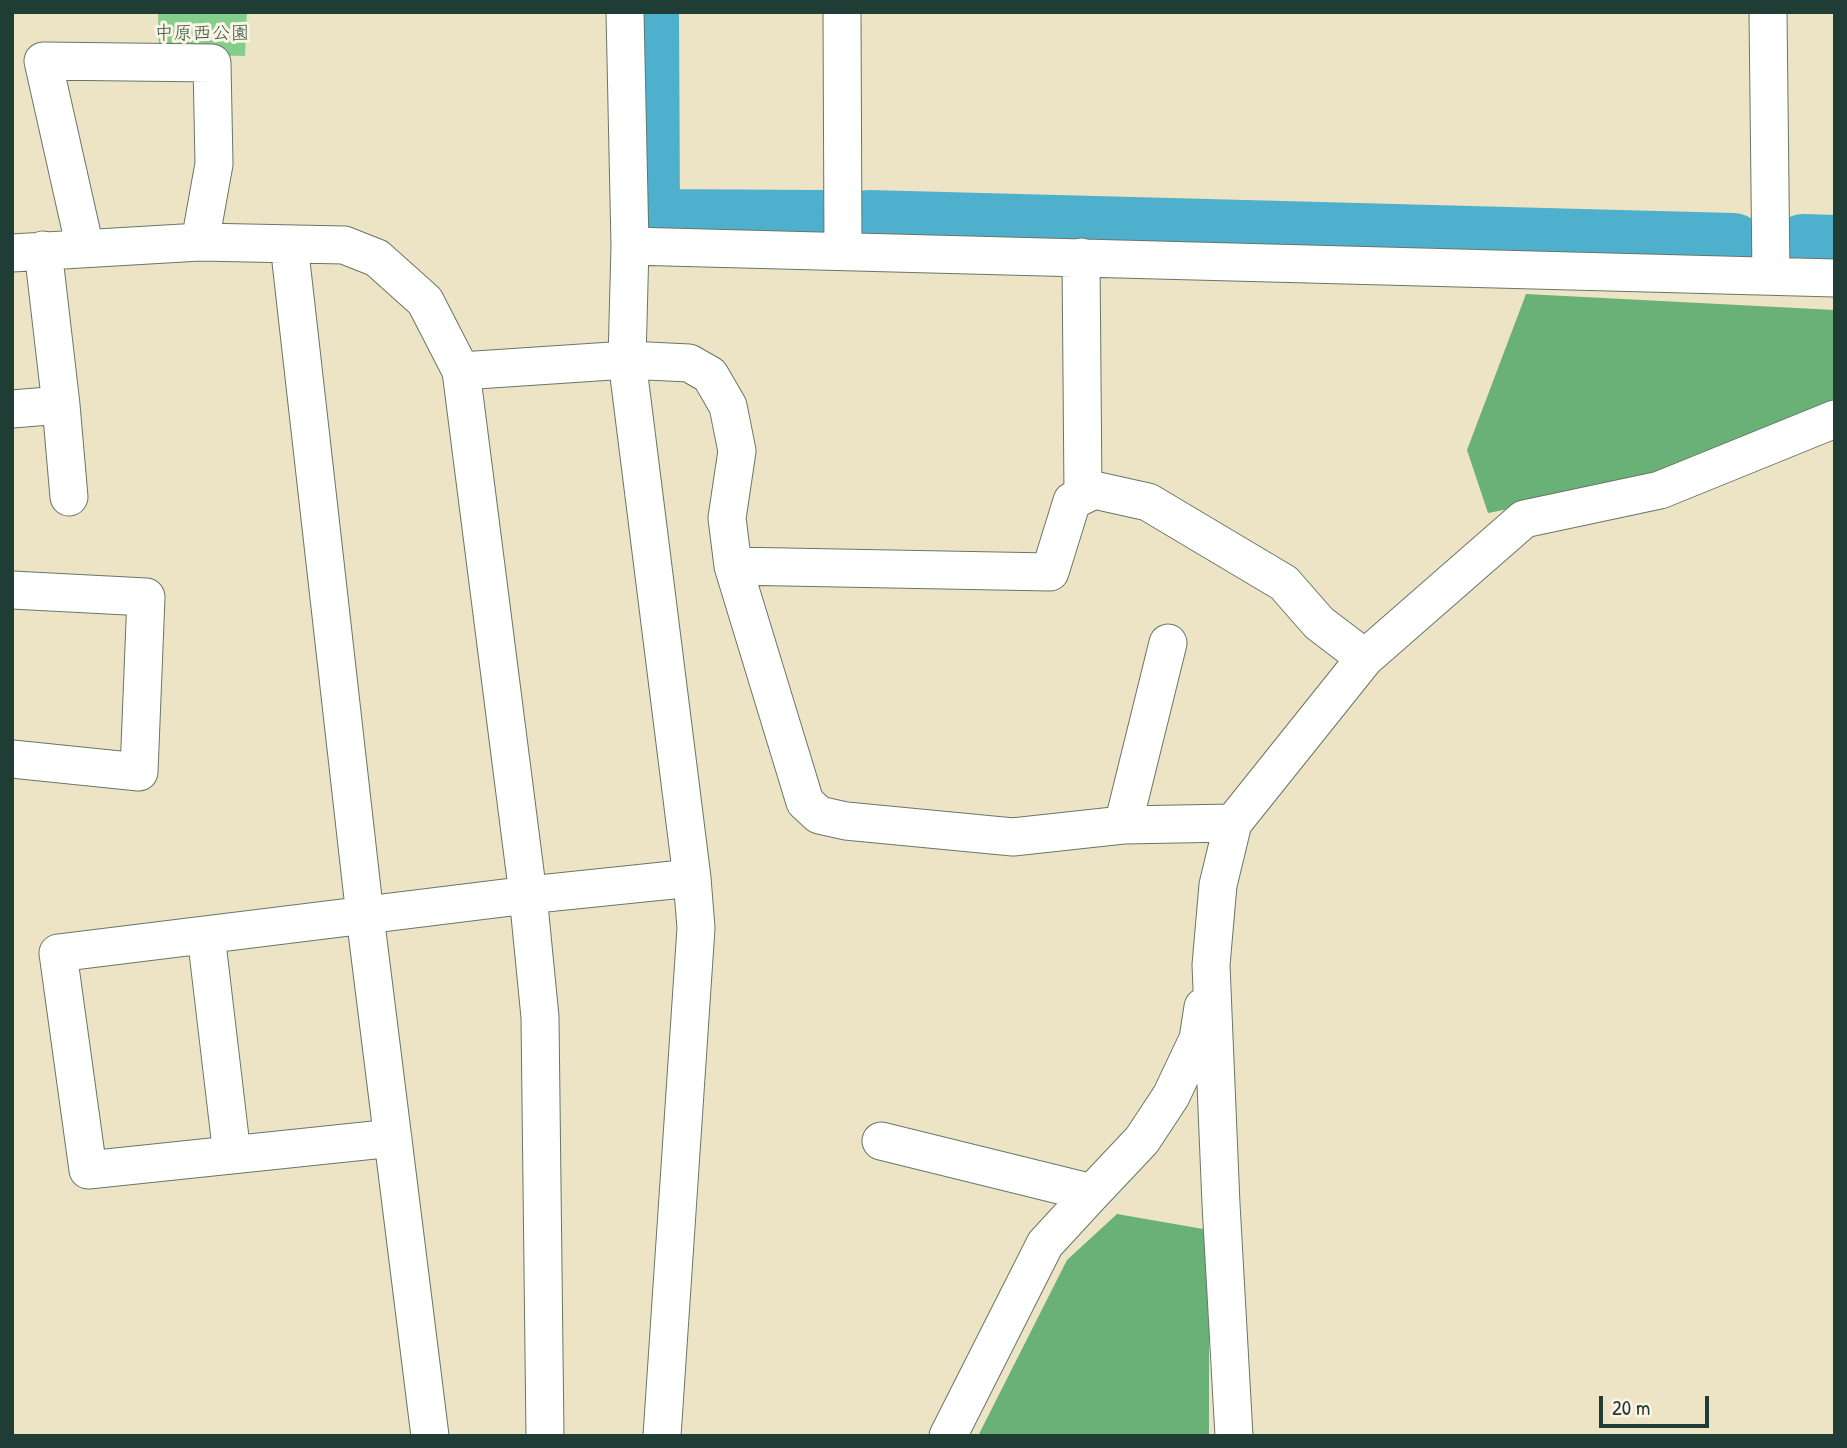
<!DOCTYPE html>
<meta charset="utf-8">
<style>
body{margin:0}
#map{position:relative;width:1847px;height:1448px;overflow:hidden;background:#ede4c5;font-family:"Patrick Hand",sans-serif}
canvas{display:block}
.frame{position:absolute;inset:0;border:14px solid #1f3d34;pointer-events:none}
.scale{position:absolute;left:1599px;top:1396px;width:110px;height:32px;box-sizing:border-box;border:4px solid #1f3d34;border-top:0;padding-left:9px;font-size:21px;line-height:24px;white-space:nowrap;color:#1f3d34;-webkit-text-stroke:5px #fcf5e5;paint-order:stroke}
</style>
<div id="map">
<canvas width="1847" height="1448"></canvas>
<div class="frame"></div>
<div class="scale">20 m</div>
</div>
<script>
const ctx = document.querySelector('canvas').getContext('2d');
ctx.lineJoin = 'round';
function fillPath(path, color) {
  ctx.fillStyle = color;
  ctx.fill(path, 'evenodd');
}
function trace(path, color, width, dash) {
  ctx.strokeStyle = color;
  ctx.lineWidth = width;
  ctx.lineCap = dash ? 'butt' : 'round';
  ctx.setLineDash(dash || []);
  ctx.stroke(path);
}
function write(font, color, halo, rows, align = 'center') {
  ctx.font = font + ' "Patrick Hand","Klee One",sans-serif';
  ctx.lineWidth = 6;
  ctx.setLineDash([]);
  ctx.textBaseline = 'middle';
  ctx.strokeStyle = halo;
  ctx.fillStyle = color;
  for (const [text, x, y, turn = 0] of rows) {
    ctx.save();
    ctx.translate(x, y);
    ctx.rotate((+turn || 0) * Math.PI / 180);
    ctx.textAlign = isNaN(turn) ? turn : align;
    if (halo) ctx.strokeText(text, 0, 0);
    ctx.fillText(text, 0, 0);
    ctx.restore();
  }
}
fillPath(new Path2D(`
 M158 12H247L245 56 159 54Z`), '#83ce8b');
fillPath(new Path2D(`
 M1526 294 1835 310V408L1658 480 1488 513 1467 450Z
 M1117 1214 1209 1230V1436H978L1067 1260Z`), '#6ab177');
trace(new Path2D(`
 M646 12 647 219 654 222 821 223
 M869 223 1733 246
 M1803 247 1835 248`), '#4fb0ce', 66);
const minor = new Path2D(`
 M625 12 630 246 627 360 689 363 710 375 728 406 737 451 727 518 733 566 805 802 819 815 846 821 1013 837 1123 825 1233 823
 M842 12 843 250
 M1768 12 1771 276
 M289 244 365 916 430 1436
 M630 246 1835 278
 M85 248 43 61 212 63 214 164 200 242
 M43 250 61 405 69 497
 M12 253 200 242 344 245 377 258 425 301 461 371
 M1081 257 1083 495
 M12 409 61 405
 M733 566 1050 572 1072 501 1094 490 1148 502 1284 583 1319 623 1365 658
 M12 590 146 597 139 772 12 759
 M1123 825 1168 643
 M206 935 232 1155
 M393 1138 88 1170 58 953 528 895 692 878
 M881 1141 1092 1193 1142 1140 1171 1096 1198 1039 1203 1007
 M545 1436 540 1017 528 895 461 371 627 360 692 878 696 928 662 1436
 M948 1436 1045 1244 1092 1193
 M1234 1436 1221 1204 1211 965 1218 885 1233 823 1365 658 1524 519 1660 490 1835 419`);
trace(minor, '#677767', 39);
trace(minor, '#fff', 37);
write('19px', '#335a45', '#fcf5e5', [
 ["中原西公園",202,34]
]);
</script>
